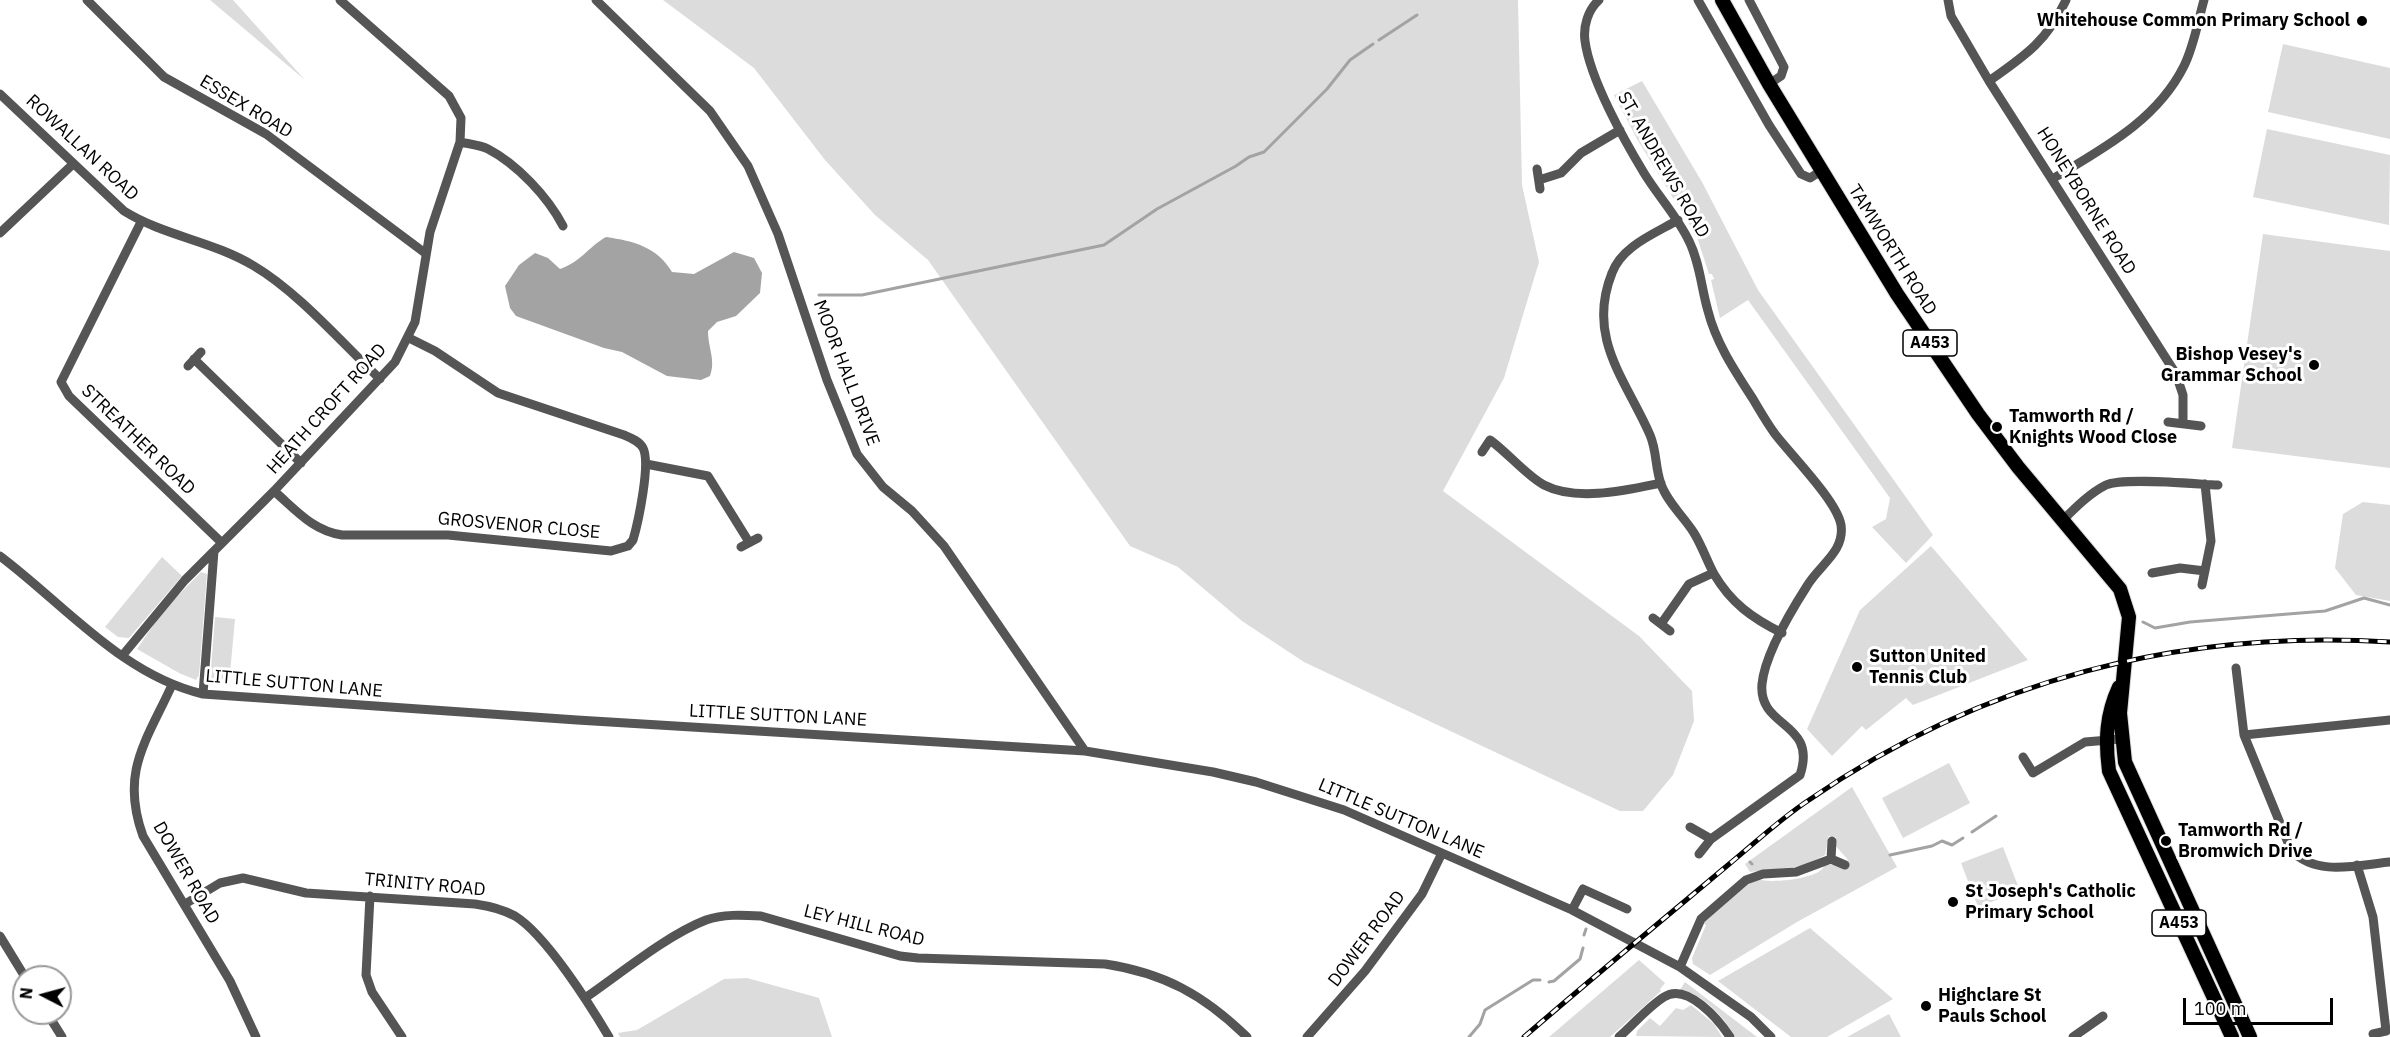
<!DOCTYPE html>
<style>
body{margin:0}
#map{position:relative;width:2390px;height:1037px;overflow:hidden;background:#fff;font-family:"IBM Plex Sans",sans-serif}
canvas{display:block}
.north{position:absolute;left:12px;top:965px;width:60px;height:60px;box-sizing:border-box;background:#fff;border:2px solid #999;border-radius:50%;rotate:276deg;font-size:16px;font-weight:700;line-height:24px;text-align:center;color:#000}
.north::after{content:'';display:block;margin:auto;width:21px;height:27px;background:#000;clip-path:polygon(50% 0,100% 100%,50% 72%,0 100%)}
.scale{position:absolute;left:2183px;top:998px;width:150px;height:27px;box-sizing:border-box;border:3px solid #000;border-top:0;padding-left:8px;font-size:18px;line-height:21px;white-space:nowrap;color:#000;-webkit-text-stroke:4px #fff;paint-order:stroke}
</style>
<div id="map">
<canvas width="2390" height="1037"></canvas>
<div class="north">N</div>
<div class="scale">100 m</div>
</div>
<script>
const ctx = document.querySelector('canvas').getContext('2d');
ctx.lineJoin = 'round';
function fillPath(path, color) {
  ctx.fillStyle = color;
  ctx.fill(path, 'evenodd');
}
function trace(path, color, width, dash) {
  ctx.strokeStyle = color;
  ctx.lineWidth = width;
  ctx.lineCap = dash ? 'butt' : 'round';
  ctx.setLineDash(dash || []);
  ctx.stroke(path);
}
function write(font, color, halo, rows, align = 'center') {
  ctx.font = font + ' "IBM Plex Sans",sans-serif';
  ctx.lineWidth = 6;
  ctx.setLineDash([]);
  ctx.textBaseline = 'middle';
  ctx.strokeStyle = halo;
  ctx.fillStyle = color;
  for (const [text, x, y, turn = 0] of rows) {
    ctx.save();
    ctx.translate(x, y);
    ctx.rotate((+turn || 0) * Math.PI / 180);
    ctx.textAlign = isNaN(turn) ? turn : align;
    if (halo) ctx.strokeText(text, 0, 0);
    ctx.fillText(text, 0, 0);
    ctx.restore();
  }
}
fillPath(new Path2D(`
 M210 0H233L305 80Z
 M663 0H1518L1522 185 1539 262 1504 378 1443 491 1639 636 1692 691 1694 721 1673 775 1643 811H1620L1304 662 1242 621 1178 567 1130 546 928 260 875 215 825 160 754 68Z
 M2283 44 2390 68V139L2268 112Z
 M1642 81 1702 182 1758 290 1933 535 1906 563 1872 527 1886 519 1890 498 1748 300 1720 318 1711 280 1714 279 1712 274H1709L1697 237 1637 139 1614 95Z
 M2267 129 2390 155 2389 225 2253 197Z
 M2263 234 2390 251V468L2232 448Z
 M2363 502 2390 505V601L2356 595 2335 568 2343 514Z
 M1931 546 2028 660 1913 705 1906 698 1866 730 1862 726 1832 756 1807 729 1860 610Z
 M162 557 182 576 129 638 118 637 105 627Z
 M201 572 207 574 199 675 196 680 179 673 137 649 163 611Z
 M215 617 235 619 229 684 210 681Z
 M1949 763 1970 803 1903 838 1882 798Z
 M1852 787 1897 867 1797 922 1710 975 1693 964 1692 958 1706 925 1703 923 1751 882 1758 879C1769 884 1820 879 1824 866L1846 862 1848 860 1835 845 1836 837 1829 836 1825 855 1803 866 1750 872 1745 864Z
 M2003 847 2020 891 1978 907 1961 863Z
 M1810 928 1893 999 1827 1037H1791L1718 981Z
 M1639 960 1665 983 1660 989 1661 991 1610 1037H1549Z
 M747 978 819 998 832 1037H620L618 1033 637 1030 724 979Z
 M1685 982 1757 1037H1735C1725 1018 1703 993 1680 990Z
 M1691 1005 1714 1024 1722 1037 1636 1036 1637 1031 1650 1018 1660 1026 1676 1008 1683 1010Z
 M1889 1014 1901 1037H1847Z`), '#dcdcdc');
fillPath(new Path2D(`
 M606 237C634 241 657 247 672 272L694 274 734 252 754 258 762 273 760 293 736 316 717 322 708 331C708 348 716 360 710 376L701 380 667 376 622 352 604 348 516 316 510 308 505 286 519 265 535 253 548 258 560 269C582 261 587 248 606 237Z`), '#a3a3a3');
trace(new Path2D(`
 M1379 40 1417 15
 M819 295H862L1104 245 1157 209 1236 166 1249 157 1264 152 1327 89 1350 60 1373 44
 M2143 622 2155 628 2190 622 2325 611 2364 598 2390 605
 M1972 832 1996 816
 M1890 855 1932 846 1942 841 1952 845 1963 838
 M1750 862 1752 864
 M1584 935 1586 929
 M1549 982 1554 981 1580 959 1583 948
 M1469 1037 1480 1024 1485 1010 1533 980H1540`), '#a3a3a3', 3);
const primary = new Path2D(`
 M1722 0 1769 84 1897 294 1978 414 2018 467 2120 589 2129 617 2120 713 2125 762 2250 1037
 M2119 687C2106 715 2105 740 2109 771L2232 1037`);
trace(primary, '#dbdbdb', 16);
trace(new Path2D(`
 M87 0 164 77 266 134 425 253
 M596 0 710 111 748 166 778 234 827 380 857 454 883 487 912 511 944 546 1085 751
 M1599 0C1588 10 1583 26 1585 41 1590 79 1624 140 1644 173 1658 196 1677 216 1689 241 1700 263 1701 287 1708 311 1716 343 1735 371 1753 399 1760 411 1767 423 1775 434 1791 455 1837 501 1841 525 1845 552 1819 565 1807 586 1791 611 1765 654 1762 684 1758 729 1818 721 1800 775L1711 839 1699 854
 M1698 0 1769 125 1801 174 1810 178 1821 171
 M1749 0 1784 67 1781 76 1769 84
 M1948 0 1951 16 1989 81 2176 374 2183 395V423
 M1989 81C2026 55 2047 41 2066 0
 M0 94 124 211C164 236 213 241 254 266 298 292 342 343 380 379
 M460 142C469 144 480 145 488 149 517 164 548 197 563 226
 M1537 169 1540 189
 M2054 178C2104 148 2157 120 2184 66 2194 46 2198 21 2204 0
 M1539 180 1561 173 1581 153 1620 130
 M1678 220C1654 234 1622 246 1612 273 1586 338 1626 380 1650 435 1657 451 1655 468 1661 484 1667 502 1684 517 1694 533 1702 546 1707 561 1714 574 1731 603 1752 618 1782 633
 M141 222 61 382 69 396 222 543
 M0 233 72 165
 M194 359 301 463
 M188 366 201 352
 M2168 422 2201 426
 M1482 452 1490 440C1508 453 1527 476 1544 485 1577 502 1627 490 1661 483
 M646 464 708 476 749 542
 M274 491C296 510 313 531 342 535H448L611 551 628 546 633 540C638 523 651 463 643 448 639 441 631 438 624 435L498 393 435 351 409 338
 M2063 520C2076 507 2090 493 2106 485 2123 477 2195 484 2218 485
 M741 547 758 538
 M0 556C64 604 122 675 203 694L577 720 1085 751 1213 772 1256 782 1344 810 1572 910 1680 967 1751 1017 1771 1037
 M2152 573 2180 568 2205 571
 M2202 585 2211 541 2205 484
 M1653 618 1670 631
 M1661 624 1689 584 1713 573
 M122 656 185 580 274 491 395 362 415 322 430 232 460 142 461 118 449 96 340 0
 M2236 668 2244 735 2291 850C2316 877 2357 865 2390 862
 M172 685C146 742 120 772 143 836L230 981 256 1037
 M203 694 214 551
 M2244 735 2390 720
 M2023 757 2033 773 2085 742 2121 739
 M1690 827 1711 839
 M1831 859 1832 841
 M2357 865 2373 917 2386 1031 2373 1034
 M370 896 366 975 372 992 402 1037
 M185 904 220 883 243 878 306 893 475 904C489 906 502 909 515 916 546 935 590 1005 609 1037
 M1572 910 1583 889 1627 909
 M0 936 25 977
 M1680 967 1701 919 1746 880 1763 874 1796 872 1831 859 1845 865
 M585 998C620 974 667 935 706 920 723 914 742 915 761 916L900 956 918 958 1105 964C1164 973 1204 995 1247 1037
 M47 1013 62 1037
 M1307 1037 1365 971 1422 894 1442 853
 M1619 1037C1634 1024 1648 1007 1664 997 1687 982 1719 1020 1730 1037
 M2073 1037 2103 1016`), '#555', 9);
trace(primary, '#000', 14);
const rail = new Path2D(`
 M1524 1037C1591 979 1660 922 1728 865 1755 843 1780 819 1809 800 1983 680 2180 629 2390 642`);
trace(rail, '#000', 5);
trace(rail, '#fff', 3, [9]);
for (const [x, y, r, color] of [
 [2362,21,6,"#000"],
 [2314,365,6,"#000"],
 [1997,427,6,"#000"],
 [1857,667,6,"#000"],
 [2166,841,6,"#000"],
 [1953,902,6,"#000"],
 [1926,1006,6,"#000"]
]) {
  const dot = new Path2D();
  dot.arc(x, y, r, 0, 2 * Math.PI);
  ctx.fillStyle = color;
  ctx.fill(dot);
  trace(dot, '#fff', 2);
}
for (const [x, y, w] of [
 [1930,343,54],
 [2179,923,54]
]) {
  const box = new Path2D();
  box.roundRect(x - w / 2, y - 13, w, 26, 4.5);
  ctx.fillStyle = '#fff';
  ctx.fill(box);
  trace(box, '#000', 1.5);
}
write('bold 16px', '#000', null, [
 ["A453",1930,343],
 ["A453",2179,923]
]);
write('bold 18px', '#000', '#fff', [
 ["Whitehouse Common Primary School",2350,21,"right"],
 ["Bishop Vesey's",2302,355,"right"],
 ["Grammar School",2302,376,"right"],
 ["Tamworth Rd /",2009,417],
 ["Knights Wood Close",2009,438],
 ["Sutton United",1869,657],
 ["Tennis Club",1869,678],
 ["Tamworth Rd /",2178,831],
 ["Bromwich Drive",2178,852],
 ["St Joseph's Catholic",1965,892],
 ["Primary School",1965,913],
 ["Highclare St",1938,996],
 ["Pauls School",1938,1017]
], 'left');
write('18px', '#000', '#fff', [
 ["ESSEX ROAD",246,107,31],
 ["ROWALLAN ROAD",82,148,43],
 ["ST. ANDREWS ROAD",1663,165,60],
 ["HONEYBORNE ROAD",2086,201,58],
 ["TAMWORTH ROAD",1892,250,58],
 ["MOOR HALL DRIVE",846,373,69],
 ["HEATH CROFT ROAD",327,409,-48],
 ["STREATHER ROAD",138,440,44],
 ["GROSVENOR CLOSE",519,526,5],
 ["LITTLE SUTTON LANE",294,684,5],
 ["LITTLE SUTTON LANE",778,716,3],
 ["LITTLE SUTTON LANE",1401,819,23],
 ["DOWER ROAD",186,873,60],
 ["TRINITY ROAD",425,885,5],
 ["LEY HILL ROAD",864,926,14],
 ["DOWER ROAD",1367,939,-53]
]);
</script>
